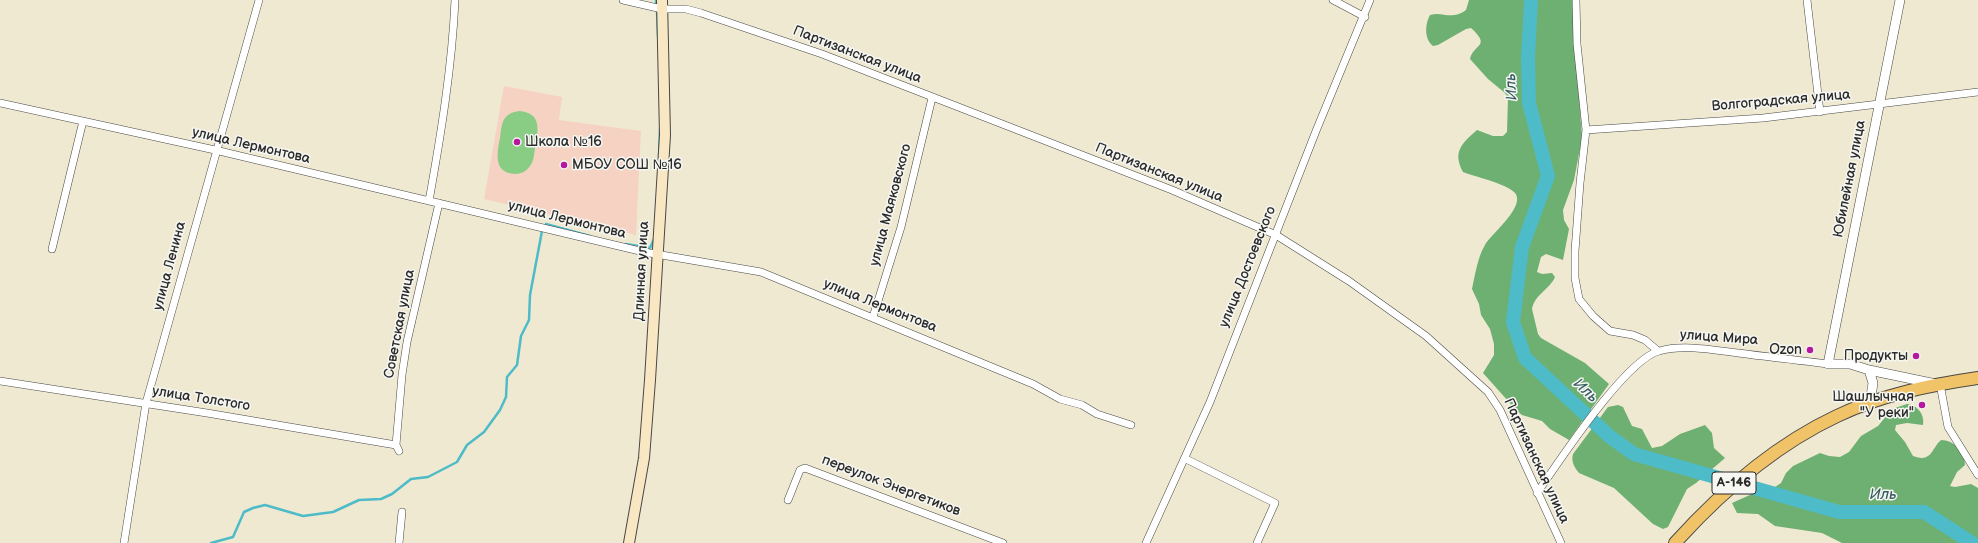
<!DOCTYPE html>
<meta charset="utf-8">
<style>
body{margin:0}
canvas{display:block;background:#efe9d2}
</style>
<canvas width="1978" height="543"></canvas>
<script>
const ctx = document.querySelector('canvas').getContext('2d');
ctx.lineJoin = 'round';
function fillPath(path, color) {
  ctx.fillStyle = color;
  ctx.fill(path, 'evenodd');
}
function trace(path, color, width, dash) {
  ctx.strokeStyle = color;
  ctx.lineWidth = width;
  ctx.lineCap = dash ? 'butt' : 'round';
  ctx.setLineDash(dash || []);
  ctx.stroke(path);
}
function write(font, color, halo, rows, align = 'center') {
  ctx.font = font + ' "Balsamiq Sans",sans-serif';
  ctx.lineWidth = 3;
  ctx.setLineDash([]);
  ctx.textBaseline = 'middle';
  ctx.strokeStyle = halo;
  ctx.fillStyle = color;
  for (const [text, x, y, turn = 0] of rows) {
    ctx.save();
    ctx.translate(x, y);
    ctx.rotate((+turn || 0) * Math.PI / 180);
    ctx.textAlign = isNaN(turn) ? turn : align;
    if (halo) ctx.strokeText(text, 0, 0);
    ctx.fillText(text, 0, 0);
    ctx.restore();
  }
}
fillPath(new Path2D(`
 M504 86 562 97 559 120 641 131 636 235 484 199Z`), '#f6d2c3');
fillPath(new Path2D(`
 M519 111C543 113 538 131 535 148 534 154 534 161 530 166 527 171 521 174 515 174 493 173 497 153 500 138 501 132 501 123 505 118 509 113 514 112 519 111Z`), '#89cc84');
fillPath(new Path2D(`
 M1469 0H1572L1582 138 1574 180 1563 210 1564 220 1569 229 1563 260 1546 254 1541 257 1537 272 1542 274 1552 273 1555 277C1550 289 1535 294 1532 309L1538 334 1541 338 1585 363 1609 384 1569 440 1550 429 1542 421 1522 415 1517 411 1483 373 1494 355V344L1490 329 1481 315 1479 304 1472 289C1475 275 1478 256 1485 245 1491 234 1528 205 1514 192 1504 183 1476 177 1463 172 1452 152 1462 143 1477 130L1493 136H1503L1507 132 1508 98 1505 93 1488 79 1470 59C1473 44 1492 47 1471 28L1466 29 1438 45 1433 46C1424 39 1425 24 1430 15 1443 11 1451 21 1466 10Z
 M1907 404C1917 405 1925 414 1923 425L1907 423 1896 425 1895 430 1905 442 1913 456C1932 463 1931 449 1941 440 1954 440 1965 452 1965 465L1957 472 1950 486 1955 487 1971 484 1978 488V543H1842L1822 533 1775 526 1758 514 1737 513 1732 503 1752 494 1772 489 1781 483 1786 473 1793 466 1820 453 1829 456 1840 457 1849 452 1861 436 1878 426 1892 409Z
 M1618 405 1623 407 1632 426 1642 429 1652 448 1662 446 1680 434 1705 425 1712 433 1714 448 1725 458 1696 483 1687 489 1668 527 1663 529 1653 524 1614 488 1579 473C1574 467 1571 461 1573 454L1608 407Z`), '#6eb072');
trace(new Path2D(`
 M656 0V5
 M657 11 658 36
 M659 156 660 129
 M546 224 590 236
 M626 244 650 248 654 239
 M211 543 233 537 244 512 253 508 265 505 303 516 333 512 359 500 381 499 392 494 411 479 428 477 457 462 467 445 484 432 500 410 506 397 507 377 517 365 521 336 529 320 530 295 542 231`), '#4ebbc8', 2.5);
trace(new Path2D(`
 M1531 0 1528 58 1529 103 1548 176 1522 247 1513 322 1525 358 1609 436 1634 454 1839 512H1924L1972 543`), '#4ebbc8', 14);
const minor = new Path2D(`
 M623 0 662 9H686L701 13 822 54 1172 190 1276 235 1349 281 1426 336 1488 392 1500 410 1561 543
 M1333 0 1365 17
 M1576 0 1577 44 1586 130 1580 183 1575 251V278L1579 299 1593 316 1610 331 1633 335 1645 340 1658 351
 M1807 0 1820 112
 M0 103 215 150 644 252 761 272 1033 384 1060 399 1082 405 1097 414 1131 425
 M1586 130 1763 118 1978 92
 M429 201C441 134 452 67 455 0
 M52 249 83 121
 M873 317 901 227 932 98
 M0 381 207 413 396 445
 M1940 384 1948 427 1978 475
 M399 451 396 445 402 375 407 342 439 203
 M1186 459 1275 503 1257 543
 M1537 493C1559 462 1625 360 1659 351 1683 344 1713 350 1738 353 1768 357 1798 360 1828 364
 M788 500 800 470 805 468 1003 543
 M124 543 146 403 259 0
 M399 543 402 512
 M1146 543 1210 402 1316 131 1370 0`);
const tertiary = new Path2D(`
 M1869 370 1936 384
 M1870 403 1873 383 1869 370 1850 364H1828L1900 0`);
const secondary = new Path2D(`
 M629 543 644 458 650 380 665 135 662 0`);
const trunk = new Path2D(`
 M1675 543C1721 492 1775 445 1837 416 1881 395 1930 385 1978 378`);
trace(minor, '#484844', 8);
trace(tertiary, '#484844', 10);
trace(secondary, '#484844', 12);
trace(trunk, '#484844', 14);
trace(minor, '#fff', 7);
trace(tertiary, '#fff', 9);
trace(secondary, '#f9e7c3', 10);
trace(trunk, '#f1c369', 12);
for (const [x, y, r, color] of [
 [517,142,4,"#b5179e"],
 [564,165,4,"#b5179e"],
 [1810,350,4,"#b5179e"],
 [1916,356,4,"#b5179e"],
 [1922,405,4,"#b5179e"]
]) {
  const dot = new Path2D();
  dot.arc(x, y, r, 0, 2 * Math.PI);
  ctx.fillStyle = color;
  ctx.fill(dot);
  trace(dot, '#f6f6f2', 1.5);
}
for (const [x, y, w] of [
 [1734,483,44]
]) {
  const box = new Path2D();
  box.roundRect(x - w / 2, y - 11, w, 22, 3);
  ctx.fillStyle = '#f6f6f2';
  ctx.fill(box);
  trace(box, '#2b2b2b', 1);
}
write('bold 13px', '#2b2b2b', null, [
 ["А-146",1734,483]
]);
write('14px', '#2b2b2b', '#f6f6f2', [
 ["Партизанская улица",857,55,21],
 ["Волгоградская улица",1781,101,-5],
 ["улица Лермонтова",251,146,13],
 ["Партизанская улица",1159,173,22],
 ["Юбилейная улица",1850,179,-79],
 ["улица Маяковского",891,205,-75],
 ["улица Лермонтова",567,220,14],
 ["улица Ленина",170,266,-75],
 ["улица Достоевского",1248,267,-68],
 ["Длинная улица",642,271,-87],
 ["улица Лермонтова",880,306,22],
 ["Советская улица",400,324,-79],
 ["улица Мира",1719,338,4],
 ["улица Толстого",201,399,9],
 ["Партизанская улица",1536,461,65],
 ["переулок Энергетиков",891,486,21]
]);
write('14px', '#2b2b2b', '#f6f6f2', [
 ["Школа №16",525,142,"left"],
 ["МБОУ СОШ №16",572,165,"left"],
 ["Ozon",1802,350],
 ["Продукты",1908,356],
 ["Шашлычная",1914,397],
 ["\"У реки\"",1914,413]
], 'right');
write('italic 15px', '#375d62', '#f6f6f2', [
 ["Иль",1512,87,-93],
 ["Иль",1585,391,43],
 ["Иль",1883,495]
]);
</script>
